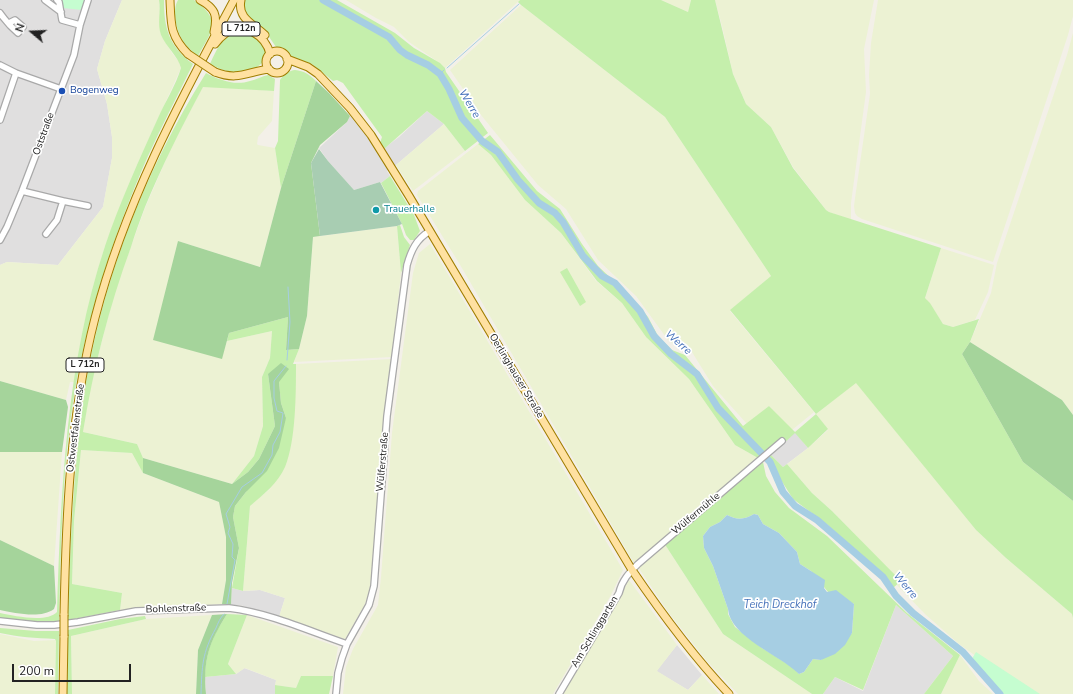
<!DOCTYPE html>
<meta charset="utf-8">
<style>
body{margin:0}
#map{position:relative;width:1073px;height:694px;overflow:hidden;background:#f3f0e8;font-family:"Nunito Sans",sans-serif}
canvas{display:block}
.north{position:absolute;left:12px;top:12px;width:40px;height:40px;-webkit-text-stroke:3px #fff;paint-order:stroke;rotate:289deg;font-size:11px;font-weight:700;line-height:16px;text-align:center;color:#222}
.north::after{content:'';display:block;margin:auto;width:14px;height:18px;background:#222;clip-path:polygon(50% 0,100% 100%,50% 72%,0 100%)}
.scale{position:absolute;left:12px;top:664px;width:119px;height:18px;box-sizing:border-box;border:2px solid #222;border-top:0;padding-left:5px;font-size:12px;line-height:14px;white-space:nowrap;color:#222;-webkit-text-stroke:3px #fff;paint-order:stroke}
</style>
<div id="map">
<canvas width="1073" height="694"></canvas>
<div class="north">N</div>
<div class="scale">200 m</div>
</div>
<script>
const ctx = document.querySelector('canvas').getContext('2d');
ctx.lineJoin = 'round';
function fillPath(path, color) {
  ctx.fillStyle = color;
  ctx.fill(path, 'evenodd');
}
function trace(path, color, width, dash) {
  ctx.strokeStyle = color;
  ctx.lineWidth = width;
  ctx.lineCap = dash ? 'butt' : 'round';
  ctx.setLineDash(dash || []);
  ctx.stroke(path);
}
function write(font, color, halo, rows, align = 'center') {
  ctx.font = font + ' "Nunito Sans",sans-serif';
  ctx.lineWidth = 3.5;
  ctx.setLineDash([]);
  ctx.textBaseline = 'middle';
  ctx.strokeStyle = halo;
  ctx.fillStyle = color;
  for (const [text, x, y, turn = 0] of rows) {
    ctx.save();
    ctx.translate(x, y);
    ctx.rotate((+turn || 0) * Math.PI / 180);
    ctx.textAlign = isNaN(turn) ? turn : align;
    if (halo) ctx.strokeText(text, 0, 0);
    ctx.fillText(text, 0, 0);
    ctx.restore();
  }
}
fillPath(new Path2D(`
 M0 0H122L105 41 97 69 107 104 112 137V158L103 207 58 265 7 262 0 265Z
 M427 111 444 124 396 165 387 171 390 176 381 183 380 182 354 190 328 161 319 148 347 122 350 116 356 119 379 152 399 137Z
 M795 432 808 448 783 467 771 455Z
 M232 588 243 591 260 590 285 598 279 617 240 605H231Z
 M896 605 953 656 924 694H823L835 677 863 691Z
 M677 645 702 675 688 690 656 671Z
 M244 668 276 680 275 694H206L205 677 236 674Z`), '#e0dfdf');
fillPath(new Path2D(`
 M122 0H159L161 35 172 53 179 62 181 68 133 174 105 246 92 290 81 339 74 382H70L66 400 0 381V265L7 262 58 265 103 207 112 158V137L107 104 97 69 105 41Z
 M346 0H520L445 68 434 59 409 42 394 27 376 18Z
 M661 0H691L688 12Z
 M713 0H874L864 49 866 92 851 203V220L829 212 826 210 793 167 771 127 746 104 733 74 722 26 715 0Z
 M878 0H1073V16L1068 35 993 262 862 219 857 216 855 213 854 206 855 198 870 94 869 75 871 43Z
 M521 5 665 117 771 276 730 311 814 412 792 430 769 406 747 424 713 386 687 344 680 349 668 340 636 296 598 260 566 209 538 185 481 115 450 70Z
 M1073 33V415L1062 400 970 342 991 293 997 263 1067 55Z
 M203 86 274 91 272 121 258 137 257 144 258 145 275 148 281 188 260 267 178 241 221 359 227 341 272 331 270 358 262 377 263 426 254 456 232 484 143 458 137 444 83 432 88 398 97 360 115 290 145 208 174 141Z
 M444 124 465 151 413 191 396 165Z
 M478 144 491 155 525 200 561 233 596 281 622 303 646 337 689 379 735 445 758 458 634 563 459 263 417 195 418 191Z
 M397 226 401 273 392 357 294 362 299 349 307 316 313 237Z
 M430 244 623 570 611 595 553 694H343L346 667 353 649 378 605 381 577 392 433 413 273 419 253Z
 M941 248 994 265 988 292 975 320 953 327 943 324 930 304 925 298Z
 M392 359 384 415 370 590 364 606 345 639 279 617 285 598 260 590 243 591 250 505 270 489 296 377V364Z
 M856 382 976 530 1006 558 1072 614 1073 618V694H1029L959 644 925 614 897 585 901 582 832 511 812 493 787 464 808 448 828 430 816 414Z
 M81 450 132 453 143 473 219 502 226 537V580L222 604 120 610 122 593 72 584 74 521Z
 M0 452H62L54 566 0 540Z
 M664 543 723 634 812 694H738L706 660 669 613 638 567Z
 M629 580 677 645 657 671 688 690 702 675 719 694H563Z
 M212 615 198 650 196 694H72L71 636 146 619Z
 M247 615 338 647 333 676H301L296 688 275 685 276 680 245 668 236 674 228 664Z
 M0 634 34 641 56 640 55 694H0Z
 M960 655 979 681 993 694H941Z`), '#ecf2d3');
fillPath(new Path2D(`
 M159 0H164C164 29 169 46 193 64 178 95 162 125 148 156 115 231 89 310 75 390 62 466 61 544 59 621L43 622 0 619V613C14 616 47 623 57 612 61 489 66 364 105 246 120 202 139 160 158 118 165 102 176 85 181 68 178 56 166 47 161 35 157 23 161 12 159 0Z
 M178 0H194C223 21 212 30 198 56 183 45 177 34 175 16 175 10 175 5 178 0Z
 M244 0H337L395 33 414 48 440 63 445 68 446 72 488 133 465 151 444 124 427 111 384 149 380 143 382 137 343 83 337 80 333 81 312 64 289 57 285 52 276 47 265 31 247 16 243 7Z
 M520 0H661L688 12 691 0H715L733 74 746 104 771 127 793 168 826 210 829 212 941 248 925 298 930 303 943 324 953 327 979 319 970 342 962 354 1023 462 1073 501V618L1072 614 1006 558 976 530 856 383 816 414 828 429 808 448 795 433 771 455 783 467 787 464 812 493 832 511 901 581 893 588 829 526 793 499 774 469 769 458 771 455 767 451 758 458 735 445 689 379 646 337 622 303 597 281 561 233 525 200 491 155 478 144 490 135 537 191 560 209 582 244 598 266 634 300 648 317 658 336 672 350 685 355 743 426 769 406 795 432 816 414 730 310 771 276 665 117 521 5 518 2Z
 M239 32C255 34 260 38 267 53 265 57 264 62 261 64 246 77 225 73 210 64 217 49 221 37 239 32Z
 M295 70C304 71 309 74 316 81L281 188 275 148 278 141 280 80C282 76 290 70 295 70Z
 M206 73C219 80 235 86 250 81 256 80 262 76 268 75L275 79 274 91 203 87C182 126 162 166 145 207 140 220 135 234 131 247 109 307 93 369 83 432L137 444 143 458V473L132 453 81 450 74 521 72 584 122 593 120 610 68 620C70 547 73 475 83 403 99 287 144 172 206 73Z
 M390 176 414 215 420 231 414 240H410L406 235 402 224 381 183Z
 M400 225 404 237 410 245 401 273 397 226Z
 M567 268 586 302 580 306 560 272Z
 M288 317 286 350 299 349 293 364H296C296 393 296 441 285 467 278 483 263 495 250 506L243 591 232 588 239 548 233 517 235 506 246 492 286 418 281 403 279 382 268 374 275 426 259 459 248 472 232 484 254 456 263 426 262 377 270 358 272 331 227 341 229 333Z
 M763 462 766 476 775 492 789 508 827 536 907 613 960 655 941 694H924L953 656 896 605 863 690 835 677 823 694H812L723 634 664 543ZM754 514 758 515 763 524 779 533 797 552 800 564 811 571 828 592 854 604 852 633 821 660 813 659 804 672 799 674 794 668 762 648 735 627 728 614V609L713 566 704 548 703 536 710 527 720 522 727 515C737 520 744 520 754 514Z
 M227 614 247 615 228 664 236 674 205 677C206 650 213 636 227 614Z
 M145 616 146 619 71 636 72 694H67L68 630 120 619Z
 M0 628 36 631H59L58 694H55L56 641 55 639C36 638 18 637 0 633Z
 M301 676H333L329 694H275V685L296 688Z`), '#c5efac');
fillPath(new Path2D(`
 M316 81 329 93 350 116 347 122 320 145 311 163 320 236 313 237 307 316 299 349 286 350 288 317 229 333 222 359 153 340 178 241 260 267 281 188Z
 M970 342 1062 400 1073 415V501L1023 462 962 354Z
 M281 363 289 369 279 382 281 403 286 418 279 448 267 471 246 492 235 506 233 517 239 548 232 583 231 605 222 604 226 580V537L219 502 143 473V458L232 484 248 472 259 459 275 426 268 374Z
 M0 381 66 400 68 407 62 452H0Z
 M0 540 54 566 56 603 54 609C41 619 15 613 0 610Z
 M227 614C209 643 203 659 206 694H196L198 650 212 615Z`), '#a5d49b');
fillPath(new Path2D(`
 M319 149 328 161 354 190 380 182 402 224 397 226 320 236 311 163Z`), '#a8cdb2');
fillPath(new Path2D(`
 M60 0H85L82 10 63 8Z
 M976 652 1040 694H1001L994 689 970 662Z`), '#c5fdd0');
fillPath(new Path2D(`
 M754 514 758 515 763 524 779 533 797 552 800 564 825 580 824 588 827 592 836 590 854 604 852 633 845 645 835 654 821 660 813 659 804 672 799 674C780 655 730 637 728 609L713 566 704 548 703 536 710 527 720 522 727 515C737 520 744 520 754 514Z`), '#a6cee3');
trace(new Path2D(`
 M447 68 519 4
 M440 74 444 70
 M287 360 290 322 288 287
 M227 604 235 560 232 557 233 544 228 533 230 527 226 514 242 487 262 473 272 455 273 445 280 432 283 413 277 411 274 398V381L286 366
 M201 694C202 666 202 653 216 628 218 623 220 618 224 614`), '#a6cee3', 1);
trace(new Path2D(`
 M323 0 389 37 400 50 407 55 428 65 440 74 449 89 462 118 482 141 498 152 518 180 539 203 555 213 563 222 583 256 602 276 615 283 640 311 654 336 671 354 697 374 718 408 770 462 783 492 795 506 817 520 883 577 896 596 913 613 963 652 1000 694`), '#a6cee3', 7);
const minor = new Path2D(`
 M45 0 61 12
 M57 0 59 2 62 20 80 25
 M0 13C5 20 11 27 18 33L23 27 15 20 9 23
 M0 65 16 73 61 89
 M0 120 16 73
 M22 191 63 201 57 220 46 234
 M63 201 88 206
 M0 240 7 227 22 191 74 55 80 25 88 0
 M0 621 37 625H54L78 622 136 611 229 608C270 613 309 631 347 644
 M336 694 338 673 342 658 347 644 369 605 374 586 387 416 407 265C411 251 416 239 430 231
 M559 694 619 593C622 580 629 573 638 564L782 441`);
const major = new Path2D(`
 M170 0C171 24 170 36 188 54
 M200 0C215 8 218 15 214 32
 M241 0C237 19 254 24 265 35
 M215 44C218 40 222 36 226 33 244 21 266 36 270 54
 M266 62a11 11 0 1 1 22 0a11 11 0 1 1-22 0Z
 M287 59 308 67 318 74 350 108 371 135 409 196 632 570C662 614 693 656 729 694
 M215 72C238 81 247 72 269 69
 M64 615C66 515 70 415 95 318 124 205 179 102 234 0
 M63 694 64 636`);
trace(minor, '#a9a9a9', 8);
trace(major, '#a07e00', 9);
trace(minor, '#fff', 5.5);
trace(major, '#ffe1a1', 7);
const majorBridge = new Path2D(`
 M188 54 215 72
 M64 636V615`);
trace(majorBridge, '#a07e00', 9, []);
trace(majorBridge, '#ffe1a1', 7);
for (const [x, y, r, color] of [
 [62,91,4,"#1a4fb4"],
 [376,210,4,"#0f9aa8"]
]) {
  const dot = new Path2D();
  dot.arc(x, y, r, 0, 2 * Math.PI);
  ctx.fillStyle = color;
  ctx.fill(dot);
  trace(dot, '#fff', 1.5);
}
for (const [x, y, w] of [
 [241,29,38],
 [85,365,38]
]) {
  const box = new Path2D();
  box.roundRect(x - w / 2, y - 7, w, 14, 3);
  ctx.fillStyle = '#fff';
  ctx.fill(box);
  trace(box, '#222', 1);
}
write('bold 9px', '#222', null, [
 ["L 712n",241,29],
 ["L 712n",85,365]
]);
write('10px', '#164399', '#fff', [
 ["Bogenweg",70,91]
], 'left');
write('10px', '#222', '#fff', [
 ["Oststraße",44,134,-70],
 ["Oerlinghauser Straße",516,376,59],
 ["Ostwestfalenstraße",76,428,-83],
 ["Wülferstraße",383,462,-85],
 ["Wülfermühle",696,514,-40],
 ["Bohlenstraße",176,609,-2],
 ["Am Schlinggarten",595,632,-59]
]);
write('10px', '#0d838f', '#fff', [
 ["Trauerhalle",384,210]
], 'left');
write('italic 11px', '#4672ba', '#fff', [
 ["Werre",469,104,59],
 ["Werre",678,343,41],
 ["Werre",905,586,50],
 ["Teich Dreckhof",780,605]
]);
</script>
